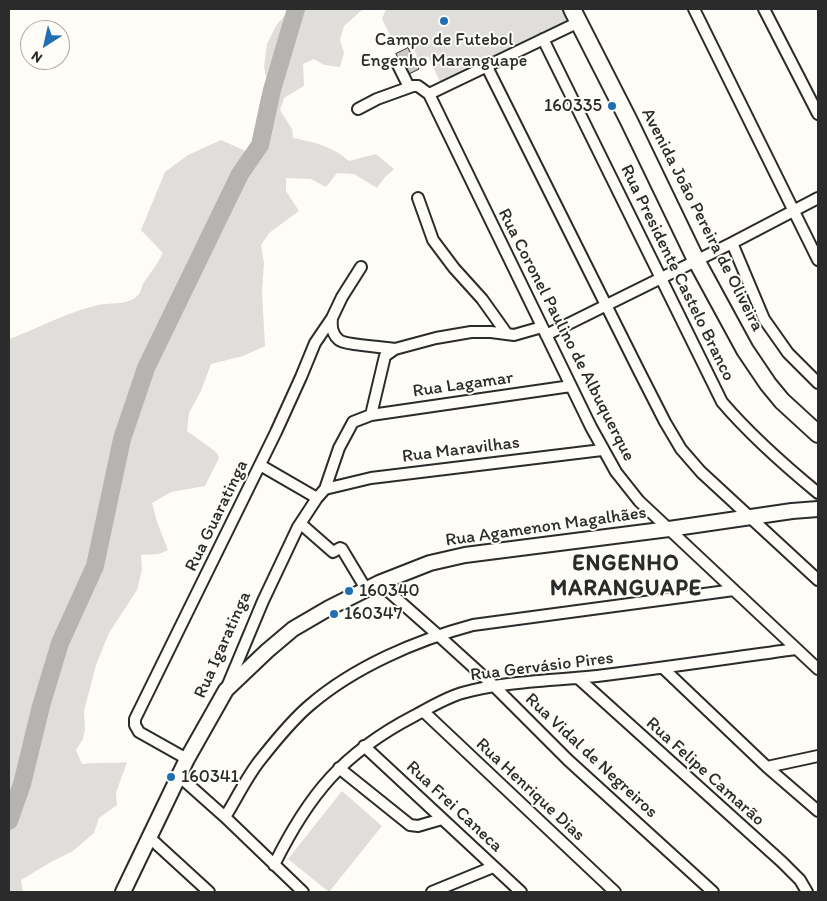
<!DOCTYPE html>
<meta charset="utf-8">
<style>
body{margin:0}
#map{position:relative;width:827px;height:901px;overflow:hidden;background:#fdfcf7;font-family:Itim,sans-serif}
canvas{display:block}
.frame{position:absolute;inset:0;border:10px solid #2b2b2b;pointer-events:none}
.north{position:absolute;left:20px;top:20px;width:50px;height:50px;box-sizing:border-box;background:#fdfcf7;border:1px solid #a9a8a5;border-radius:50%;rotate:215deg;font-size:14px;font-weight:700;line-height:20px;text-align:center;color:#2b2b2b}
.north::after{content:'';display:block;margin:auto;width:18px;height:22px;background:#1f6fb2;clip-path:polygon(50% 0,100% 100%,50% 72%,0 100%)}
</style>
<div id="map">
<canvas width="827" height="901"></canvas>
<div class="frame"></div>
<div class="north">N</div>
</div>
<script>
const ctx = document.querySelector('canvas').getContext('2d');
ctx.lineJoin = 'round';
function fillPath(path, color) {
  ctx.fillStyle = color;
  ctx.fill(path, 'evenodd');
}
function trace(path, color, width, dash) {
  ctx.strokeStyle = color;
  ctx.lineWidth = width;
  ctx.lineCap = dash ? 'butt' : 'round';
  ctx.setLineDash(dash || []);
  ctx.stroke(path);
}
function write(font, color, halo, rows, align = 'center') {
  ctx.font = font + ' Itim,sans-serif';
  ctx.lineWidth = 4;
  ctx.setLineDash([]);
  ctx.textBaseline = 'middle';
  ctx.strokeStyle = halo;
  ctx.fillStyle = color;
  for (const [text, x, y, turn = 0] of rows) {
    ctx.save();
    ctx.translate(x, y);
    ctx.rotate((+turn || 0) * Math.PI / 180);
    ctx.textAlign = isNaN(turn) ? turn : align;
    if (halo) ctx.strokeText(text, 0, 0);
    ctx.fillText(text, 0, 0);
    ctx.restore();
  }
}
fillPath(new Path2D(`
 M291 9H363L344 26 340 40 344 53 340 67 324 65 314 59 303 64 304 86 284 98 280 110 292 129 293 138C314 142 332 146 349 161L376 154 394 169 385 177 377 188 354 174 337 173 326 187 311 179 286 178V191L299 211 269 233 261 245 264 263 262 293 265 346 243 356 211 364 201 391 189 413 187 431 216 452 219 458 205 486 171 492 152 503 157 522 168 550 159 554 141 555 142 570 137 590 109 633 96 665 84 711 85 729 83 739 76 750 82 764C97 762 112 764 127 762L116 793 117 805 99 818 94 833 73 851 51 862 21 880 23 892H9V339C39 328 67 312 98 305 112 302 128 306 138 295 142 292 141 286 144 282 151 272 158 263 163 253L141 230 165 172 188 155 221 140 248 152 261 124 259 105 267 81 264 67 267 44 277 24Z
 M386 9H563L569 22 441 84 428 56 419 61 409 38 395 45 382 19Z
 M342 791 382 826 329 892 288 859Z`), '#dfdeda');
trace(new Path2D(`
 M9 821 22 784 41 706 60 643 95 566 122 439 146 368 240 174 260 145 272 90 296 9`), '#b5b4b1', 18);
const building = new Path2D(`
 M408 48 419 69 407 75 396 54Z`);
fillPath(building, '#c9c8c4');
trace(building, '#2b2b2b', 1);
const street = new Path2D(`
 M694 9 818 260
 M764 9 818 114
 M543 39 722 402C751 436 784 465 818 493
 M398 65 409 87
 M487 67 639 371 665 422 681 449 701 472 818 580
 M429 94 579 22
 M358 109 377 99 413 86H418L429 94 591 427 616 472 639 501 818 669
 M418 198 433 240 454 268 482 299 507 334
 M732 243 764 319 788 353 818 383
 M332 318C331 327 332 334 339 340 345 345 385 347 395 349
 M546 335 732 243 818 198
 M371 415 385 356 395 349 436 338 471 332H491L514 335 542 327
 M260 465 317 498
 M325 489 371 478 602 450
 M301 524 333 552 340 548 342 549 366 589
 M379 583 439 636 494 686 568 760 713 892
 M663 668 767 767 818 811
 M578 678 782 862 800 880 807 892
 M227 687 263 601 298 527 317 498 325 489 339 448 353 422 371 415 571 386
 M423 711 615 892
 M364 746 521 892
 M187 759 139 732 135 725V719L276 432 301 377 315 343 332 318 342 297 361 267
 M767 767 818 756
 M339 768 410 825 418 826 442 819
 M179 776 225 817 303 892
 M225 817C237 798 247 776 261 759 276 740 292 720 310 705 354 667 417 640 473 625L734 590
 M150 838 209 892
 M274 865C309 794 343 753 414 716 429 708 445 698 462 693 505 681 552 681 597 676 664 668 730 658 796 649
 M432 892 493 867`);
const secondary = new Path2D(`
 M123 892 187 759 226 690 267 651 293 629 329 608 379 583 430 563 465 555 669 529 792 511 818 509`);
const primary = new Path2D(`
 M572 9 629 121 696 260 745 350 768 384 782 401 818 434`);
trace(street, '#2b2b2b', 14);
trace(secondary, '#2b2b2b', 18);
trace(primary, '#2b2b2b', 20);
trace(street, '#fdfcf7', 10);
trace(secondary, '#fdfcf7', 14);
trace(primary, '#fdfcf7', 16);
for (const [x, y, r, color] of [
 [444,21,5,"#1f6fb2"],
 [612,106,5,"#1f6fb2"],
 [349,591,5,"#1f6fb2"],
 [334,614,5,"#1f6fb2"],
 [171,777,5,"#1f6fb2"]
]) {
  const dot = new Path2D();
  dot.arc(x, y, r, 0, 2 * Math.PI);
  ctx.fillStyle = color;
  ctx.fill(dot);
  trace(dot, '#fdfcf7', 2);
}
write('18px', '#2b2b2b', '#fdfcf7', [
 ["Campo de Futebol",444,40,"center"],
 ["Engenho Maranguape",444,61,"center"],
 ["160335",602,106,"right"],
 ["160340",359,591],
 ["160347",344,614],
 ["160341",181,777]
], 'left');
write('18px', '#2b2b2b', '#fdfcf7', [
 ["Avenida João Pereira de Oliveira",702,220,63],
 ["Rua Presidente Castelo Branco",677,273,64],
 ["Rua Coronel Paulino de Albuquerque",566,335,63],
 ["Rua Lagamar",463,385,-8],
 ["Rua Maravilhas",461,450,-7],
 ["Rua Guaratinga",217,516,-64],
 ["Rua Agamenon Magalhães",546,527,-8],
 ["Rua Igaratinga",223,645,-66],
 ["Rua Gervásio Pires",542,667,-7],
 ["Rua Vidal de Negreiros",591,756,43],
 ["Rua Felipe Camarão",705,772,42],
 ["Rua Henrique Dias",530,790,43],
 ["Rua Frei Caneca",454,807,43]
]);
ctx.letterSpacing = '1px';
write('bold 22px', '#2b2b2b', '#fdfcf7', [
 ["ENGENHO",626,564],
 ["MARANGUAPE",626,589]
]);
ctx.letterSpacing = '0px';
</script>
